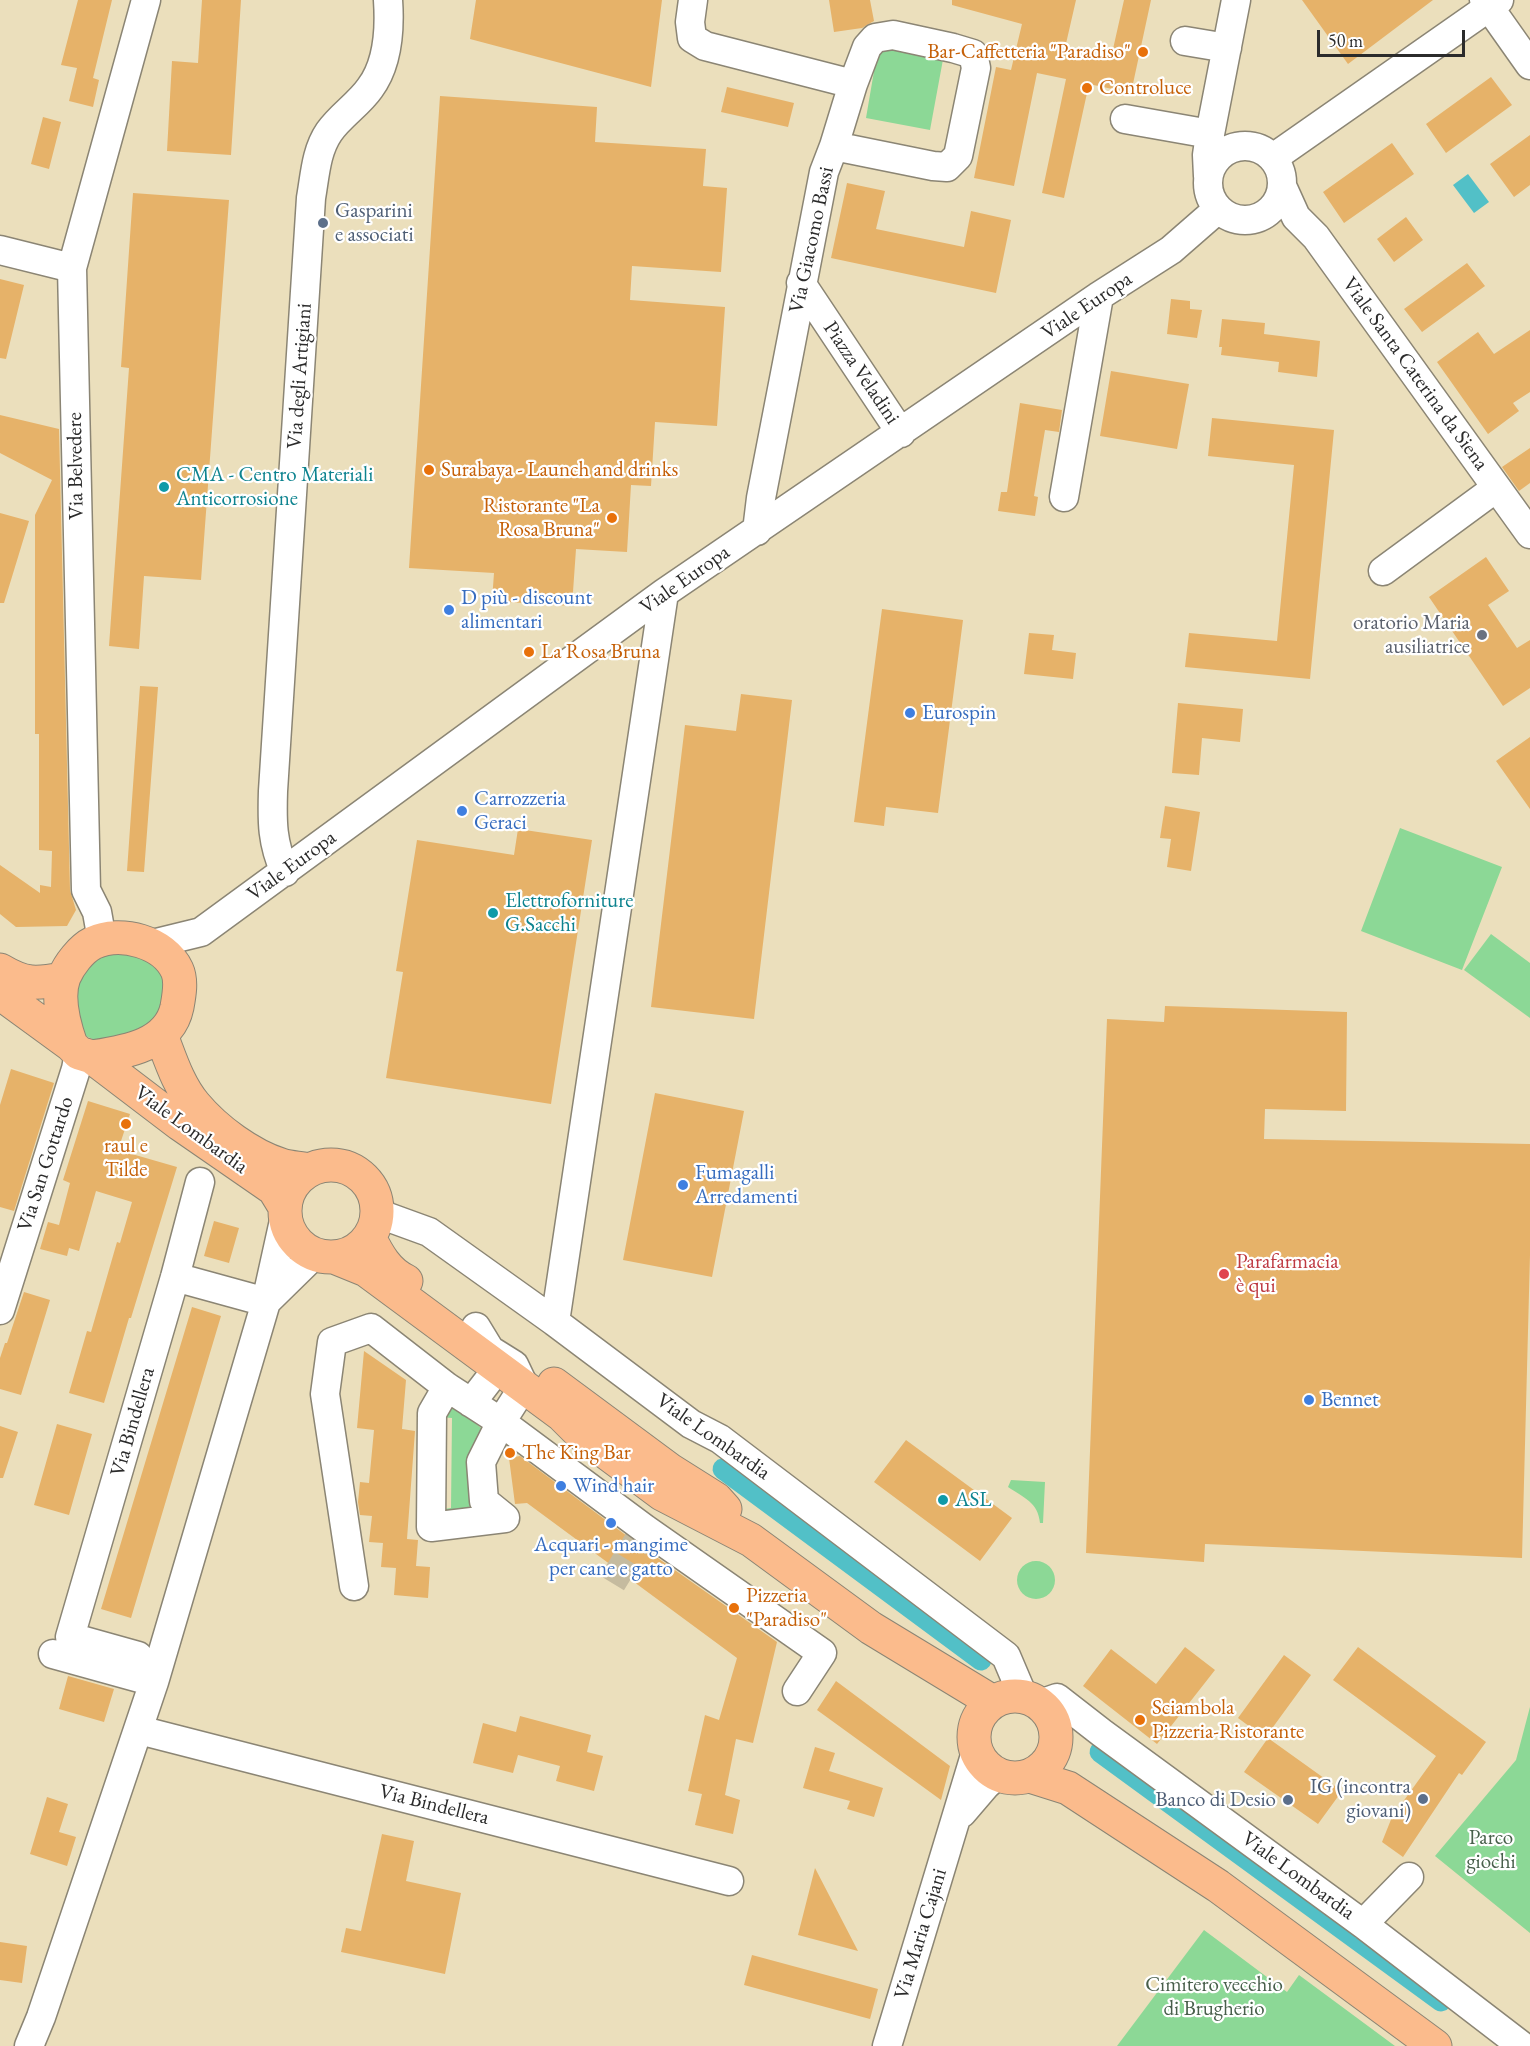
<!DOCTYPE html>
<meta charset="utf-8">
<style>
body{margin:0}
#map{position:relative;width:1530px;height:2046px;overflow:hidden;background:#ebdfbc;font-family:"EB Garamond",serif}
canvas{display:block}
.scale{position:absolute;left:1317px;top:30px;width:148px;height:27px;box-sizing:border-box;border:3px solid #2b2b2b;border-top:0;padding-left:8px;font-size:18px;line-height:21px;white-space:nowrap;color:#2b2b2b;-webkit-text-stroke:4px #fff;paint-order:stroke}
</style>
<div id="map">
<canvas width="1530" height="2046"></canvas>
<div class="scale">50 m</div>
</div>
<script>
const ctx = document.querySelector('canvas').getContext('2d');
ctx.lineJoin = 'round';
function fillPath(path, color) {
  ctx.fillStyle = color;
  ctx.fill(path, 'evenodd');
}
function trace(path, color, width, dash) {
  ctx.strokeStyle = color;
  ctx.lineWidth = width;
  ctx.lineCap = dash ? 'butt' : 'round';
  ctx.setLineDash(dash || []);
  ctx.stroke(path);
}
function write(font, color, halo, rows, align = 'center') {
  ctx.font = font + ' "EB Garamond",serif';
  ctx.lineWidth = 4.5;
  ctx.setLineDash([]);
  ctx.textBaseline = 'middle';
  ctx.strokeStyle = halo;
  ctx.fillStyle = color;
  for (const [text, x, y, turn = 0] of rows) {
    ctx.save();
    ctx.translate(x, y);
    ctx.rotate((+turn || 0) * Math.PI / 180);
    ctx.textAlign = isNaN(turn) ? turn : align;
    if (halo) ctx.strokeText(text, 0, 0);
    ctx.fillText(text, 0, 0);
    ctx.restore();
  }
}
fillPath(new Path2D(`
 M879 42 944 54 930 130 866 118Z
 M1400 828 1502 867 1462 970 1361 931Z
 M1491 934 1530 963V1018L1464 970Z
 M106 952 146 956 165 976C165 986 166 1000 163 1008 153 1034 86 1059 77 1022 76 1017 77 1010 77 1004 76 972 82 971 106 952Z
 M456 1408 485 1431 474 1514 437 1510 451 1508 452 1418 439 1417 446 1410Z
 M1011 1480 1045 1482 1043 1523H1040C1038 1502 1024 1498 1008 1487Z
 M1017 1580a19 19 0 1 1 38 0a19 19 0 1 1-38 0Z
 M1530 1707V1933L1435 1856 1516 1760Z
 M1204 1930 1287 1992 1299 1975 1395 2046H1117Z`), '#8cd896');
fillPath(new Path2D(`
 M1468 174 1489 202 1474 213 1453 185Z`), '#52c0c7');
trace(new Path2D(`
 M723 1469 981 1660
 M1100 1752 1441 2001`), '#52c0c7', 21);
fillPath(new Path2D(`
 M78 0H112L93 78 99 80 93 107 69 101 77 68 61 65Z
 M202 0H241L231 155 167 151 172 61 198 63Z
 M476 0H662L651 87 470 39Z
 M829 0H870L874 21 862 28 834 32Z
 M952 0H1076L1065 48 1111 58 1124 0H1151L1131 93 1089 84 1064 198 1042 193 1066 79 1037 73 1014 186 974 178 996 67 1011 70 1022 24 952 5Z
 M1302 0H1433L1348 64Z
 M1491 77 1512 105 1446 153 1426 124Z
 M727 87 794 103 788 127 721 112Z
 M440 96 597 107 595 142 706 149 703 186 727 188 721 272 632 266 630 300 725 307 717 426 655 422 651 486 631 485 627 552 576 549 572 606 492 601 494 573 409 568Z
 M43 117 61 122 49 169 31 164Z
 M1530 135V185L1514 197 1490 164Z
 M1392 143 1414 174 1344 223 1323 192Z
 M847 183 885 191 876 229 964 247 971 211 1011 220 996 293 831 258Z
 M133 193 229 200 201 580 144 576 139 649 109 646 129 368 121 367Z
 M1406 217 1423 240 1394 262 1377 239Z
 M1467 263 1485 286 1422 332 1404 309Z
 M0 279 24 285 6 359 0 358Z
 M1171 299 1190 301V309L1202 310 1197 338 1167 334Z
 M1222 319 1265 323 1264 334 1320 341 1317 377 1278 372 1279 362 1221 355 1222 347H1219Z
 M1530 330V392L1513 403 1519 411 1488 434 1437 362 1478 332 1494 354Z
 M1111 371 1189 384 1177 449 1100 436Z
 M1020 403 1062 410 1059 432 1045 430 1034 496 1038 497 1035 516 998 511 1001 492H1007Z
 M0 415 59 429 70 890 76 910 67 926 16 927 0 914V865L40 893V885L51 887 52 851 39 850V734H35V515L52 480 0 453Z
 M1212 418 1334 430 1310 679 1185 667 1189 633 1277 641 1294 465 1208 456Z
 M1530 448V483L1519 491 1502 467Z
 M0 513 29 521 4 603H0Z
 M1486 557 1509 591 1488 605 1517 648 1530 640V688L1503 706 1429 597Z
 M882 609 963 620 938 813 886 807 884 826 854 822Z
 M1029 633 1054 635 1052 650 1076 653 1073 679 1024 674Z
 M140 686 158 687 144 872 127 871Z
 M741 694 792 700 754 1019 651 1007 685 725 736 731Z
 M1178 703 1243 709 1240 742 1202 738 1199 775 1172 773Z
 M1530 737V809L1496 761Z
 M1165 806 1200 812 1191 871 1167 867 1171 839 1160 838Z
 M518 829 592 840 551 1104 386 1078 403 972 396 971 417 840 514 855Z
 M1165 1006 1347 1012 1346 1111 1265 1109 1264 1139 1530 1144V1255L1522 1558 1205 1544 1204 1562 1086 1553 1107 1019 1164 1022Z
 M11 1069 54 1083 14 1211 0 1207V1105Z
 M655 1093 744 1111 712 1277 623 1260Z
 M88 1101 130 1114 118 1150 177 1167 131 1318H129L104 1403 69 1393 87 1331 91 1332 117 1242 120 1243 132 1202 96 1191 79 1251 69 1248 67 1256 40 1249 48 1222 59 1225 70 1183 63 1180Z
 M214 1221 239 1228 229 1263 204 1256Z
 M24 1292 50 1300 21 1395 0 1389V1358L5 1343H7Z
 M192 1307 221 1316 131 1618 101 1609Z
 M364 1351 406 1380 402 1429 415 1431 407 1539 418 1540 416 1566 430 1567 428 1598 394 1595 396 1568 381 1567 383 1543 369 1542 372 1516 360 1515 358 1502 360 1482 369 1483 374 1430 357 1428Z
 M57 1424 92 1434 69 1515 34 1505Z
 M0 1426 18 1432 3 1478H0Z
 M906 1440 1012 1518 980 1561 874 1482Z
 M520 1456 635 1542 777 1642 753 1743 736 1739 725 1795 740 1800 733 1834 695 1825 702 1794 688 1791 705 1715 719 1720 737 1658 527 1503 515 1504 509 1458Z
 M1185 1647 1215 1670 1157 1744 1083 1686 1111 1649 1156 1684Z
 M1358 1647 1486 1742 1462 1775 1459 1773 1403 1857 1382 1842 1392 1817 1436 1756 1333 1680Z
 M1284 1655 1311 1675 1265 1738 1238 1718Z
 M68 1676 114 1689 104 1722 59 1709Z
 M836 1681 950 1766 941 1800 817 1710Z
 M520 1716 591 1735 587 1752 603 1756 594 1791 556 1781 560 1766 518 1755 513 1773 473 1763 483 1723 516 1732Z
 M1268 1738 1342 1791 1318 1824 1244 1772Z
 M815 1747 835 1753 829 1771 883 1788 874 1817 847 1809 850 1801 803 1788Z
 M47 1797 68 1804 59 1832 76 1837 67 1866 30 1854Z
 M382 1834 414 1841 406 1881 461 1893 445 1974 341 1952 346 1928 361 1931Z
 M815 1868 858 1951 798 1935Z
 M0 1942 27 1946 22 1983 0 1980Z
 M752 1955 878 1989 870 2019 744 1985Z`), '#e6b269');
trace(new Path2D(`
 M612 1583 645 1529`), '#c5bb9f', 28, [28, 14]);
const minor = new Path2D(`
 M693 0 690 22 692 38 705 46 853 84
 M1484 0 1530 65
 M1185 41 1227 48
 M1125 119 1210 134
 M1208 183a37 37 0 1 1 74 0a37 37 0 1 1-74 0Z
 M1273 158 1499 0
 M1208 176 1207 155 1210 134 1236 0
 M1282 186 1296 217 1316 237 1530 534
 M0 250 72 268
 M801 283 901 433
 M1064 497 1099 296
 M757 531 761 498 824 172 834 146 853 84 867 47 875 38 893 35 953 48 973 54 976 68 958 156 947 167 933 166 834 146
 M1383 571 1496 488
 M285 872C272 843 272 822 273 791L311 198C315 175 316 151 329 132 340 116 359 104 370 88 388 64 390 29 388 0
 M102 940 97 912 86 890 72 268 146 0
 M152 944 201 932 664 593 1099 296 1171 250 1218 209
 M377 1206 385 1216 429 1232 555 1322 691 1424 720 1439 1006 1656 1023 1696
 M175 1277 266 1302
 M266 1302 315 1254
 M0 1310 76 1069 79 1053
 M555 1322 664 593
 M447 1387 432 1413 431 1527 505 1518 484 1501 481 1462 501 1422 645 1529 822 1653 797 1691
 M471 1403 498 1368
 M354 1586 325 1394 332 1342 371 1328 447 1387 501 1422 524 1386 514 1365 490 1350 476 1327
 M53 1654 154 1682
 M138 1656 70 1637 175 1277 200 1182
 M1040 1704 1057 1698 1102 1733 1363 1924 1522 2046
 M139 1730 729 1881
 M962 1813 986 1785 997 1775
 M1363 1924 1409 1877
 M29 2046 41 2017 154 1682 266 1302 285 1216
 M887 2046 976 1752`);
const major = new Path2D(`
 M0 970C25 985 36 984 63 979
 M0 993 71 1045 79 1053 92 1057 180 1124 274 1189 285 1207
 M161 1035C170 1058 178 1085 195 1105 216 1130 250 1155 281 1165 290 1168 300 1168 308 1170
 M71 1045C64 1025 56 998 64 977 69 965 81 949 93 943 121 930 164 942 177 970 182 981 179 996 177 1007 169 1046 124 1052 92 1057
 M285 1211a46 46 0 1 1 92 0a46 46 0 1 1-92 0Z
 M369 1237C378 1255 387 1272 406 1281
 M334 1257 366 1270 562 1415 580 1433 662 1494 751 1540 871 1628 993 1702
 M554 1384 670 1470 716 1499 725 1509
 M974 1737a41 41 0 1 1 82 0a41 41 0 1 1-82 0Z
 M1030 1776 1068 1788 1218 1886 1435 2046`);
trace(minor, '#8b8574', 31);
trace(major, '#8b8574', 35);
trace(minor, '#fff', 28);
trace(major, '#fbbb8c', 33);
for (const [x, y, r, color] of [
 [1143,52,6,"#e8710a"],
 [1087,88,6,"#e8710a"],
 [323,223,6,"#5c6f8a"],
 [429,470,6,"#e8710a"],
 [164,487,6,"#0f9aa8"],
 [612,518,6,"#e8710a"],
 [449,610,6,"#3f7fe0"],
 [1482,635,6,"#6b7280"],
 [529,652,6,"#e8710a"],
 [910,713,6,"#3f7fe0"],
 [462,811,6,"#3f7fe0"],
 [493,913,6,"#0f9aa8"],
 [126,1124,6,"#e8710a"],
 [683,1185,6,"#3f7fe0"],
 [1224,1274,6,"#e0444e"],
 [1309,1400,6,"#3f7fe0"],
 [510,1453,6,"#e8710a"],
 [561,1486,6,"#3f7fe0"],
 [943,1500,6,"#0f9aa8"],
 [611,1523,6,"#3f7fe0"],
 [734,1608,6,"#e8710a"],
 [1140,1720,6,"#e8710a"],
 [1423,1799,6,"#5c6f8a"],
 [1288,1800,6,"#5c6f8a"]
]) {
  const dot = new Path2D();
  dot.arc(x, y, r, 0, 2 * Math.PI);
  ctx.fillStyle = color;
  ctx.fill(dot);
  trace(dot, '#fff', 2);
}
write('21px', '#c56008', '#fff', [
 ["Bar-Caffetteria \"Paradiso\"",1131,52,"right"],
 ["Controluce",1099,88],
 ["Surabaya - Launch and drinks",441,470],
 ["Ristorante \"La",600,506,"right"],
 ["Rosa Bruna\"",600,530,"right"],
 ["La Rosa Bruna",541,652],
 ["raul e",126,1146,"center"],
 ["Tilde",126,1170,"center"],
 ["The King Bar",522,1453],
 ["Pizzeria",746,1596],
 ["\"Paradiso\"",746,1620],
 ["Sciambola",1152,1708],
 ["Pizzeria-Ristorante",1152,1732]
], 'left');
write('21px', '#4e5e75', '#fff', [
 ["Gasparini",335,211,"left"],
 ["e associati",335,235,"left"],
 ["IG (incontra",1411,1787],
 ["giovani)",1411,1811],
 ["Banco di Desio",1276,1800]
], 'right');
write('21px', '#2b2b2b', '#fff', [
 ["Via Giacomo Bassi",812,240,-78],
 ["Viale Europa",1087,306,-34],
 ["Piazza Veladini",861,373,56],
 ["Viale Santa Caterina da Siena",1415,374,54],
 ["Via degli Artigiani",300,376,-86],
 ["Via Belvedere",76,466,-91],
 ["Viale Europa",685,580,-35],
 ["Viale Europa",292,866,-36],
 ["Viale Lombardia",191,1130,36],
 ["Via San Gottardo",46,1164,-72],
 ["Via Bindellera",133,1422,-74],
 ["Viale Lombardia",713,1437,35],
 ["Via Bindellera",434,1805,14],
 ["Viale Lombardia",1298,1876,36],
 ["Via Maria Cajani",921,1934,-73]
]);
write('21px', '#0d838f', '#fff', [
 ["CMA - Centro Materiali",176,475],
 ["Anticorrosione",176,499],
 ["Elettroforniture",505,901],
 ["G.Sacchi",505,925],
 ["ASL",955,1500]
], 'left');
write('21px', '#366cbe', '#fff', [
 ["D più - discount",461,598],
 ["alimentari",461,622],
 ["Eurospin",922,713],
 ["Carrozzeria",474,799],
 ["Geraci",474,823],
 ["Fumagalli",695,1173],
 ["Arredamenti",695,1197],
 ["Bennet",1321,1400],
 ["Wind hair",573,1486],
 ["Acquari - mangime",611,1545,"center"],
 ["per cane e gatto",611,1569,"center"]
], 'left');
write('21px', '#5b616d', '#fff', [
 ["oratorio Maria",1470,623],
 ["ausiliatrice",1470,647]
], 'right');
write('21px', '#be3a42', '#fff', [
 ["Parafarmacia",1236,1262],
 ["è qui",1236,1286]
], 'left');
write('21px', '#485f4b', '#fff', [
 ["Parco",1491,1838],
 ["giochi",1491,1862],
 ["Cimitero vecchio",1214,1985],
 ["di Brugherio",1214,2009]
]);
</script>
